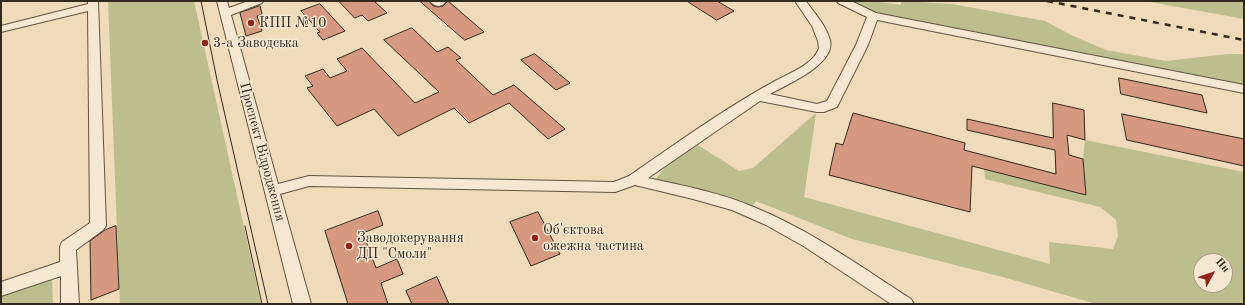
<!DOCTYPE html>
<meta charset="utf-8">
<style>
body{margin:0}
#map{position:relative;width:1245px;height:305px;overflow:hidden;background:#efdab9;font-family:"Old Standard TT",serif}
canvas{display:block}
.frame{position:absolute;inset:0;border:2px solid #32281b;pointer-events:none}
.north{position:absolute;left:1193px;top:253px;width:40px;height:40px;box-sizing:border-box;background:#f5e7d2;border:1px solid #a79b89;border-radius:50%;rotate:50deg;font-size:11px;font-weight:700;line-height:16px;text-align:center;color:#32281b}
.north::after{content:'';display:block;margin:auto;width:14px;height:18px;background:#8f2418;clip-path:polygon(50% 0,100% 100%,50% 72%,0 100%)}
</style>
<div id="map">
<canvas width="1245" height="305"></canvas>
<div class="frame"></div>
<div class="north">Пн</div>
</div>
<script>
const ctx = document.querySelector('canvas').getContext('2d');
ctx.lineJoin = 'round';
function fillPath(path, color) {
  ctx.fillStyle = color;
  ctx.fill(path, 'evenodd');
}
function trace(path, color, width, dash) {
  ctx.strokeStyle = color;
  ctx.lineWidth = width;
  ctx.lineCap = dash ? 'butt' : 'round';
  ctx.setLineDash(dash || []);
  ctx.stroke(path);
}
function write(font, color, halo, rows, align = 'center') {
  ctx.font = font + ' "Old Standard TT",serif';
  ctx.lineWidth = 3;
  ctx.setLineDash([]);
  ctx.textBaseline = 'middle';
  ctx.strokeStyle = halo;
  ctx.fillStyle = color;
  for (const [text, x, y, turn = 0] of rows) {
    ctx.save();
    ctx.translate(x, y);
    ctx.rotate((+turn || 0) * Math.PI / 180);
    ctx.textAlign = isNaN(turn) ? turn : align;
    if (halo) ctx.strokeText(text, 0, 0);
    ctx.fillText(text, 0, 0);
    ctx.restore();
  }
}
fillPath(new Path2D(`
 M108 1H194L261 304H120Z
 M849 1H874L901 5V1L952 4 1045 21 1071 35 1106 50 1166 61 1228 54H1244V87L873 15Z
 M1145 1H1244V19Z
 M816 113 804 197 1050 264 1049 242 1113 249 1118 236 1116 220 1100 207 985 179 984 169 1086 195 1083 159 1085 140 1244 172V304H1096L1003 277 852 239 756 201 750 211 652 184 668 163 698 145 739 171 753 168ZM1201 261H1225V285H1201Z
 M52 275 53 304H1V293Z`), '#bcbe8d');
const building = new Path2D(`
 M339 1H374L387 13 368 21 362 15 355 18Z
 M420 1H429L433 6 438 7 443 6 448 1 484 32 465 40Z
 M687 1H717L734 11 717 20Z
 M320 4 345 31 323 40 317 33 320 32 301 11Z
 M260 6 262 14 257 16 262 31 246 36 240 13Z
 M412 28 437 52 448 47 461 58 456 60 493 95 514 85 565 129 548 139 509 103 469 123 454 108 398 136 374 109 337 126 307 88 313 86 305 76 323 69 330 78 347 71 337 59 362 48 415 103 439 92 384 40Z
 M535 54 570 83 556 90 521 60Z
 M1119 78 1202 95 1207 113 1121 94Z
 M1053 103 1084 110 1085 140 1067 135 1069 155 1083 159 1086 195 972 166 970 212 829 175 836 143 843 145 853 113 965 143 964 150 1056 174 1055 150 967 130V119L1053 138Z
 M1122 114 1244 139V166L1127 140Z
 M378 211 383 225 363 233 376 268 397 259 403 274 381 283 388 304H348L325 231Z
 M538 212 560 254 531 266 510 222Z
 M116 226 119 289 91 300 90 241 105 230Z
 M437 277 449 304H412L406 291Z`);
fillPath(building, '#d59980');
trace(building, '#32281b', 1);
const minor = new Path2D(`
 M88 1H98L106 226 103 230 76 250 79 304H61V276L1 296V282L60 262V247L62 242 90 223 88 11 1 32V26L88 4Z
 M217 1H227L229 8 248 1H263L262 3 231 15 278 184 309 176 614 182 629 176C677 143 725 108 777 80 790 73 814 64 819 48L818 41 812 26 795 1H806C814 13 826 25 830 40 836 64 788 84 770 94L817 104 827 101 856 45 867 17 838 3 837 1H851L876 13 1244 85V93L877 20 868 45 837 107 824 112H817L760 101 648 178C685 186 722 193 756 208 812 231 861 267 911 299L914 304H891L805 247 766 225 732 210 693 199 635 185 615 192 309 186 280 194 311 304H293Z
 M430 1H446C442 8 434 7 430 1Z`);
trace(minor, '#615442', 2);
fillPath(minor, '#f5e7d2');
trace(new Path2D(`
 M201 1 217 80 268 304
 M245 226 262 304`), '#32281b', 1);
trace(new Path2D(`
 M1047 1 1244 40`), '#32281b', 2.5, [6, 6]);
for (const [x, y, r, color] of [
 [251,23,4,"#8f2418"],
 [205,43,4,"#8f2418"],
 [535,238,4,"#8f2418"],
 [349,246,4,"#8f2418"]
]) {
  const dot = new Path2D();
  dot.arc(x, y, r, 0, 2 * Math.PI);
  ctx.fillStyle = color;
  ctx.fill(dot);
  trace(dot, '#f5e7d2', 1.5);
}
write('14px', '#32281b', '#f5e7d2', [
 ["КПП №10",259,23],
 ["3-а Заводська",213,43],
 ["Об'єктова",543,230],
 ["ожежна частина",543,246],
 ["Заводокерування",357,238],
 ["ДП \"Смоли\"",357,254]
], 'left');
write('14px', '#32281b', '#f5e7d2', [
 ["Проспект Відродження",262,152,75]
]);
</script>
